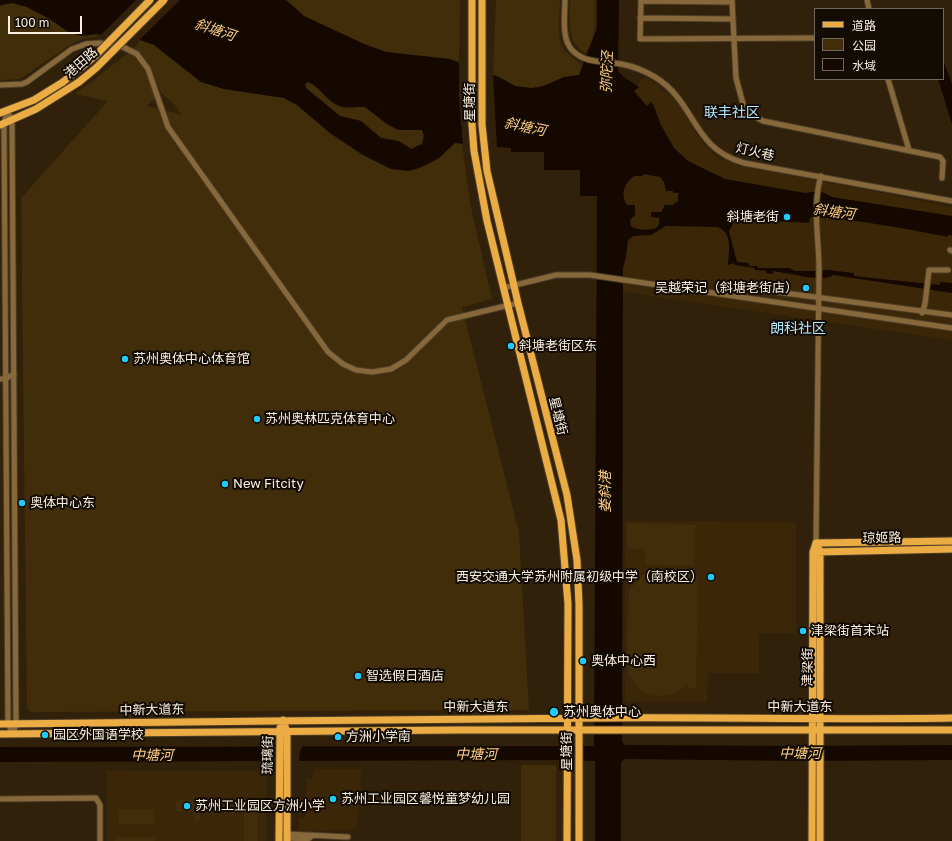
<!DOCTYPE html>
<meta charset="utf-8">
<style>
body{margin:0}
#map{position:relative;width:952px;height:841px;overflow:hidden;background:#31210a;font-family:"Golos Text","Noto Sans SC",sans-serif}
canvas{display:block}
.legend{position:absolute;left:814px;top:8px;width:130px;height:72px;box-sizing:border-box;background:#130c04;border:1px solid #6f675c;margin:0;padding:5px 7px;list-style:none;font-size:12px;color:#f9efe0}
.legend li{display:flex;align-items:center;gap:8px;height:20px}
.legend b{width:20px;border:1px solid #6f675c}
.scale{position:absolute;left:8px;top:16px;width:74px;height:18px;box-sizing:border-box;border:2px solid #f9efe0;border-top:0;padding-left:5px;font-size:12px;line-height:14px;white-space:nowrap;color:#f9efe0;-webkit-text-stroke:3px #130c04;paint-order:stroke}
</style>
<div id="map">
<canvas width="952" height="841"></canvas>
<ul class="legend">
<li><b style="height:5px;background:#ebac43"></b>道路</li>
<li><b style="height:11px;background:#422d0a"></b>公园</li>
<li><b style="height:11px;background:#150800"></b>水域</li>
</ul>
<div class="scale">100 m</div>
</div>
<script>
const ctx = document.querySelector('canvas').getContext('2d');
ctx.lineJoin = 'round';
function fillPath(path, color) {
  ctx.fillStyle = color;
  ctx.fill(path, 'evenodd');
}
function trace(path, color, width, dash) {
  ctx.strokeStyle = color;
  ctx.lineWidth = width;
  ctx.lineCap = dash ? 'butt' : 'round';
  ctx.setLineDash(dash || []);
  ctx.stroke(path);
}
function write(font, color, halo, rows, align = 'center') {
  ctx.font = font + ' "Golos Text","Noto Sans SC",sans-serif';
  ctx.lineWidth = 4;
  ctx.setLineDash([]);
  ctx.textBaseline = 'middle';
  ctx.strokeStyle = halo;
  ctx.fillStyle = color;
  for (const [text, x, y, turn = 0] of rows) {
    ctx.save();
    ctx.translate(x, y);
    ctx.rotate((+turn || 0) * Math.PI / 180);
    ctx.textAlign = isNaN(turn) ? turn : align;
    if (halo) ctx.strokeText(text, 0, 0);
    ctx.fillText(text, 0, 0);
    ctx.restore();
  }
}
fillPath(new Path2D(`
 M646 77 673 98 683 110 699 138 712 153 719 159 742 166 952 207V340L623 292V265L626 257 627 243 633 236 621 227 627 94Z
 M625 521 796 522V633H759V673H708L707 702H625Z
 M314 769H361L360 802 356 826 354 830 299 831V818H305L307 778H313Z
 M107 770 267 771 266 841H107Z`), '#3b2708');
fillPath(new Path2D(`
 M286 0H460L459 63 450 59 386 52 364 44 304 16Z
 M496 0H560C560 14 555 39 565 51 570 56 577 61 583 66L579 75 564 77 550 84 531 88 515 86 493 75Z
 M570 0H595C595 17 597 39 585 53 566 42 570 19 570 0Z
 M12 3 27 7 48 18 70 33 82 36 99 34 95 37 82 39 68 46 20 79 0 80V6Z
 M141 40 154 45 201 82 224 89 284 98 297 105 330 133 363 155 439 158 455 143 462 144 470 203 492 299 462 307 519 532 529 710 33 712 29 711 27 707 21 198 108 101 75 94 131 51ZM138 58 152 73 162 94 173 103 182 115 147 106 155 99 142 63Z
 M308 82C322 87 328 105 344 108 351 109 358 106 365 107L387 124 402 130H422L424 136 422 144 411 149 402 143 381 138 361 121 340 116 306 88 305 84Z
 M627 523 695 525 694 566 645 565V549H627Z
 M655 569C670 569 681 571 690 583L691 575H698L696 689 688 688V684L672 694 660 696 650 695 640 690 628 674 627 662 629 591 643 574Z
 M521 765H556V841H521Z
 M176 800H200V821H194L193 811H176Z
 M244 808H257V841H244Z
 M119 809H154V824H119Z
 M114 837H155L154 841H114Z`), '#422d0a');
fillPath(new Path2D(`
 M0 0H286L304 16 364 44 386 52 450 59 499 77 515 86 531 88 541 87 564 77 579 75 597 28V0H619L618 71 624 77 639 87 634 91 647 106 651 102 653 104 661 125 674 148 688 161 725 179 805 193 820 191 832 197 952 216V235H948V237C902 228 856 219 810 217L809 223 740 219 734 222 729 231 737 262 749 263V266H757L758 268H789L795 271H810L829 270 854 273V276L940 285V282L952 283V293L833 275C825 283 788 273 773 271V274L766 273V271L755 270V268L734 265V263L728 265C729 251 733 232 717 227L666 226 651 235 633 236 628 240 626 257 623 268 622 742 625 745 797 746 952 745V760L803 761 624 759 621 762V841H595V761L557 760 0 762V747H12L594 746 597 196H580V170H544V152H511V148L455 143 439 158 422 167 409 171 391 169 363 155 330 133 297 105 284 98 224 89 201 82 154 45 140 40 96 34 82 36 70 33 48 18 27 7 12 3 0 5ZM308 82C321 87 326 101 338 105 347 109 356 106 365 107L387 124 398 130H422L424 136 422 144 411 149 399 141 381 138 361 121 340 116 306 88 305 84ZM643 174 660 177 664 182 666 191H673V193H678V202L674 203V205H665L661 212H651V217L659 218V224L656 228C648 230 637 231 631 226L630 220 635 215V205H627C620 194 624 184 634 176H643Z
 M943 59 952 84V124L938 79H943Z`), '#150800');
fillPath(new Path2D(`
 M136 0H180L137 42 100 36Z
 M459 61 493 73 497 150 463 146 459 97Z
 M303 746 300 751 299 761H269V751L266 747Z`), '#31210a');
const minor = new Path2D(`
 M565 0C565 15 561 38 572 50 585 64 604 61 621 64 632 66 645 71 655 77 697 103 691 148 744 163L952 201
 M732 0 736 78 745 111 763 121 940 157 943 161 942 178
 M867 0 869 9
 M732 2 641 1 640 39 815 38
 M640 18 733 19
 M888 79 909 150
 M0 85 22 84 27 82 72 49 86 44 100 43 123 47 137 54 148 69 168 127 328 352 343 364 356 370 372 372 391 369 406 360 447 320 518 303
 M7 111 12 120 16 724 13 734
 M7 111 4 123 8 724 13 734
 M950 250 952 251
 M731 286 952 315
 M503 288 556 275H590L952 328
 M922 313 925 304 929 270H948
 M0 379H5L14 374
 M816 543C817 452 818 361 819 269 819 239 812 205 821 176
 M0 799 96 798 100 805V841
 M287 834 348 837
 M287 838 308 839 312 836`);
const major = new Path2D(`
 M472 0V125L474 151 487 221 561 520 568 604 567 841
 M482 0V125L487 171 518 303 567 495 577 560 579 604V841
 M0 113 34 100 63 82
 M0 125 36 109 79 82
 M816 543 820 551V841
 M816 543 952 541
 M815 552 952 549
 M283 720 287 732V841
 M0 724C199 722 399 719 598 718 716 717 834 720 952 718
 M0 734 456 730H952
 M279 841 280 728
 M812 841 813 552 816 543`);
trace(minor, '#4d3e28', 7);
trace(major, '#4d3e28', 9);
trace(minor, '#87683b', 5);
trace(major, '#ebac43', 7);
const majorBridge = new Path2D(`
 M63 82 95 56 150 0
 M79 82 96 68 164 0`);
trace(majorBridge, '#4d3e28', 9, []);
trace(majorBridge, '#ebac43', 7);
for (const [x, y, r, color] of [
 [787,217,4,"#22c9fd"],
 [806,288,4,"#22c9fd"],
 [511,346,4,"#22c9fd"],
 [125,359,4,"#22c9fd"],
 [257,419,4,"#22c9fd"],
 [225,484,4,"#22c9fd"],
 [22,503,4,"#22c9fd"],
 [711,577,4,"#22c9fd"],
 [803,631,4,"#22c9fd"],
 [583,661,4,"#22c9fd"],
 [358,676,4,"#22c9fd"],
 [554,712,5,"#22c9fd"],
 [45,735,4,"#22c9fd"],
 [338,737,4,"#22c9fd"],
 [333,799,4,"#22c9fd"],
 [187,806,4,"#22c9fd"]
]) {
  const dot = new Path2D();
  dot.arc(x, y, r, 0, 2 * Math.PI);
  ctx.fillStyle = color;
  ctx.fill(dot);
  trace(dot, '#130c04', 1.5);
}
write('13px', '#f9efe0', '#130c04', [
 ["港田路",81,63,-41],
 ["星塘街",470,102,-90],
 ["灯火巷",755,152,13],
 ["星塘街",558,416,76],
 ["琼姬路",882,538,-1],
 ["津梁街",808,667,-90],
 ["中新大道东",476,707],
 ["中新大道东",800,707],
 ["中新大道东",152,710,-1],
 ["星塘街",567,751,-90],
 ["琉璃街",268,755,-89]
]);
write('13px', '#f9efe0', '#130c04', [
 ["斜塘老街",779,217,"right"],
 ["吴越荣记（斜塘老街店）",798,288,"right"],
 ["斜塘老街区东",519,346],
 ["苏州奥体中心体育馆",133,359],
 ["苏州奥林匹克体育中心",265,419],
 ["New Fitcity",233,484],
 ["奥体中心东",30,503],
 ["西安交通大学苏州附属初级中学（南校区）",703,577,"right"],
 ["津梁街首末站",811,631],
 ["奥体中心西",591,661],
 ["智选假日酒店",366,676],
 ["苏州奥体中心",563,712],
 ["园区外国语学校",53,735],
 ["方洲小学南",346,737],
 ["苏州工业园区馨悦童梦幼儿园",341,799],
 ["苏州工业园区方洲小学",195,806]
], 'left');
write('italic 14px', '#fecd84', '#130c04', [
 ["斜塘河",215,30,18],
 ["弥陀泾",607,72,-88],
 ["斜塘河",525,127,12],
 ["斜塘河",834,212,8],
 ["娄斜港",606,492,-90],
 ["中塘河",800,754],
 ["中塘河",476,755],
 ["中塘河",152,756]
]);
write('14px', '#b4e6fc', '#130c04', [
 ["联丰社区",732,113],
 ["朗科社区",798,329]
]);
</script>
